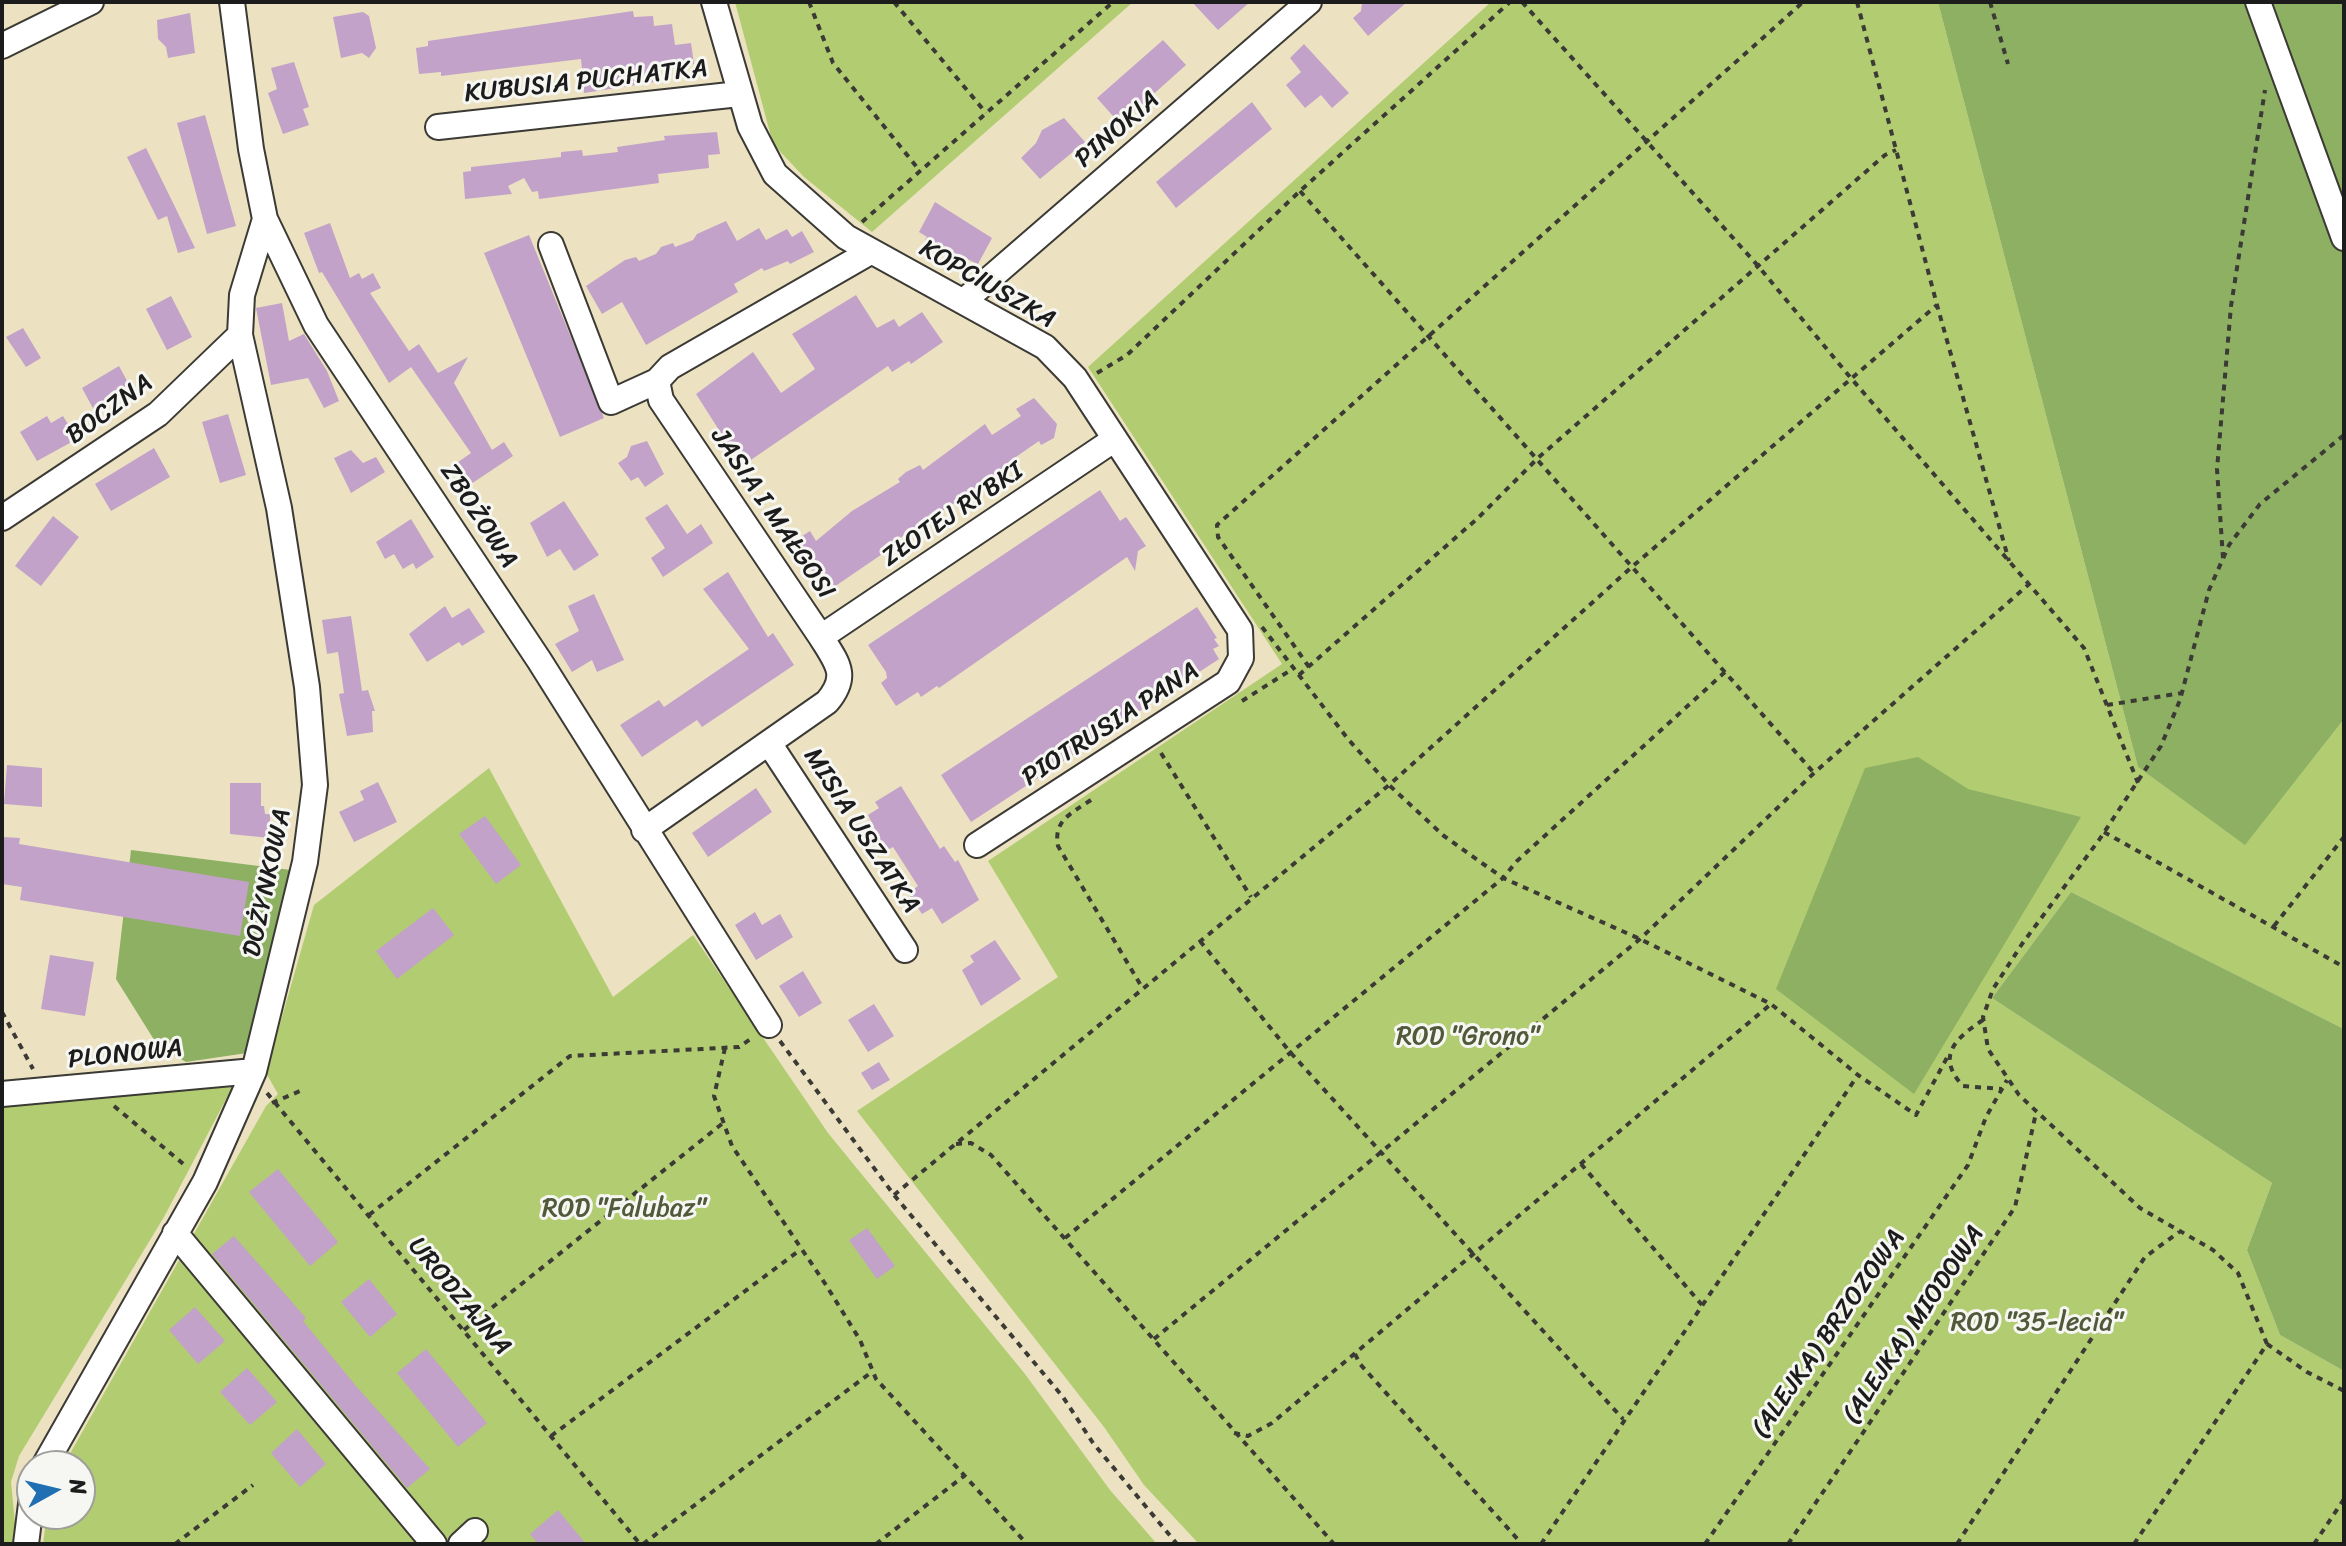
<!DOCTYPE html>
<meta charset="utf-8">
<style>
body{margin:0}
#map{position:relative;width:2346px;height:1546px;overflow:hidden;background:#ece2c1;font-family:Sriracha,sans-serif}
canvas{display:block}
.frame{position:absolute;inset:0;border:4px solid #1c1c1c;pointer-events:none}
.north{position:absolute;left:16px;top:1450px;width:80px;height:80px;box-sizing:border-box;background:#f6f6f2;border:2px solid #9f9f9c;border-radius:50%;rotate:82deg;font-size:22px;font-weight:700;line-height:32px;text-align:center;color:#1c1c1c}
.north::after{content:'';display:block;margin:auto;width:28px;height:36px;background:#1f6fb2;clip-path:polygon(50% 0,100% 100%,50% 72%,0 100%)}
</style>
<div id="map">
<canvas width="2346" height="1546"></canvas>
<div class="frame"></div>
<div class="north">N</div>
</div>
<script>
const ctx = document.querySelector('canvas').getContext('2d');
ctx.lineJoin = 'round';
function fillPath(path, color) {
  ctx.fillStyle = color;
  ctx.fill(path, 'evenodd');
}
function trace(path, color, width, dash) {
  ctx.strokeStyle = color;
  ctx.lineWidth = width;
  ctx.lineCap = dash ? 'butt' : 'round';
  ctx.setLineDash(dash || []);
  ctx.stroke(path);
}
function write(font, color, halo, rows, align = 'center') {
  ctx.font = font + ' Sriracha,sans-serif';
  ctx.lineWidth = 6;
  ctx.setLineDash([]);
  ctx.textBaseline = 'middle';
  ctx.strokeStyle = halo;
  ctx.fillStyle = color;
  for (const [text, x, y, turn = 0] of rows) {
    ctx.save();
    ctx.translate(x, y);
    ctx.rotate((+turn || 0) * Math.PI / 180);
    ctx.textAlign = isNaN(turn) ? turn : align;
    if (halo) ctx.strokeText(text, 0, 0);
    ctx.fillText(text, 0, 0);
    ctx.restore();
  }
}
fillPath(new Path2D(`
 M735 2H1133L872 232 804 177 773 144Z
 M1491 2H1938L2138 767 2245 844 2344 719V1029L2071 892 1992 998 2272 1183 2247 1250 2280 1335 2344 1371V1544H1199L1144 1485 1104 1427 857 1111 1058 977 988 861 1282 664 1088 367Z
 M489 768 613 997 693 935 828 1133 1025 1374 1110 1490 1157 1544H43L47 1514H80V1466H63L266 1106 278 1094 266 1073 314 905Z
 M233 1086 164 1217 19 1456 11 1482 17 1544H2V1106L46 1104 160 1088Z`), '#b2cc71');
fillPath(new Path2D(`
 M1938 2H2344V719L2245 845 2138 767Z
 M1918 757 1968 789 2081 817 1914 1094 1776 989 1865 768Z
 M131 850 291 870 247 1053 186 1062 158 1046 116 979Z
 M2071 892 2344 1029V1371L2280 1335 2247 1250 2272 1183 1992 998Z`), '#8db063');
fillPath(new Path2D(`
 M1192 2H1250L1218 30Z
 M1362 2H1407L1368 36 1353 18 1361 11Z
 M633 11 634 17 653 16 654 26 672 24 675 45 691 43 694 64 654 69 655 82 584 93 581 59 441 76V72L419 74 416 48 428 46V41Z
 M363 12 369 16 376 48 369 58 362 53 341 58 333 17Z
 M190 13 195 53 168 58 166 47 158 39 157 20Z
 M1163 40 1186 65 1120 124 1097 98Z
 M1304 44 1349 93 1332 108 1321 95 1305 108 1286 85 1301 72 1290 58Z
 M294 62 309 107 303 109 309 125 283 134 268 93 277 89 271 68Z
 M1252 102 1272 129 1176 208 1156 182Z
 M205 115 236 226 207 234 177 123Z
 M1064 118 1085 142 1040 179 1021 158 1036 143 1042 130Z
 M717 132 720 154 708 155 709 168 658 174 659 183 539 199 538 191 532 192 524 178 508 186 512 194 465 199 463 172 471 171V167L561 157V152L582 150 583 156 618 152 617 147 665 140 664 136Z
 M146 148 177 211 195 248 178 253 167 216 158 220 147 198 127 157Z
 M935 202 992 238 978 264 925 240 927 237 919 232Z
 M726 221 737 241 759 228 766 240 787 229 792 237 802 231 814 252 790 264 788 261 764 271 762 268 734 284 738 292 646 345 622 302 602 314 586 286 625 260 636 257 639 261 656 254 661 247 673 243 675 247 693 240 697 234Z
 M330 223 350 278 359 273 362 279 373 273 381 288 370 293 409 351 419 344 438 373 468 357 454 383 492 450 504 442 513 456 465 488 451 467 471 453 411 367 389 383 322 272 319 273 304 233Z
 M529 235 604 418 560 437 484 253Z
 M856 295 877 328 894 319 899 327 922 312 943 342 911 364 909 361 892 372 888 366 742 466 696 394 753 352 781 393 815 369 792 334Z
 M171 296 192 337 167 350 146 309Z
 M282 303 289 341 304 334 327 371 339 401 324 408 308 378 271 385 256 308Z
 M23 328 41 358 26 367 6 337Z
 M119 366 132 390 95 412 82 388Z
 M1034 398 1057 424 1054 438 1041 445 1039 441 1010 461 1013 466 892 543 894 546 834 587 823 570 815 575 793 542 810 531 816 541 852 511 900 482 898 479 906 472 920 465 923 470 985 424 992 435 1021 416 1016 409Z
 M228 414 246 475 220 483 202 422Z
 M47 416 51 423 63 416 77 439 37 461 20 432Z
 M647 441 664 474 645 487 638 477 631 481 618 463 627 457 631 446Z
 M154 448 170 477 111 511 95 484Z
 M351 450 363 463 376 457 385 472 351 493 334 458Z
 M1100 490 1120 521 1126 517 1146 546 1138 551 1135 571 1127 557 939 688 937 686 921 697 918 692 896 706 881 683 887 678 886 672 868 645Z
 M564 501 599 555 574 571 560 549 547 557 530 523Z
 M667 504 687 534 701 524 713 543 663 577 651 558 665 548 645 518Z
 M53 516 79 537 41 586 15 566Z
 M411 519 434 557 416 569 413 563 403 569 394 554 385 559 376 542Z
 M728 572 768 637 773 633 794 665 702 727 697 720 642 757 620 725 659 700 664 707 749 649 703 589Z
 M594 594 624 660 597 672 592 660 572 672 555 644 579 631 568 606Z
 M445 606 452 618 469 608 485 632 462 646 459 642 427 662 409 634Z
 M1197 607 1217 638 1214 639 1219 646 1213 649 1219 659 971 822 941 775Z
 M351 616 362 691 368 690 375 711H372L373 732 347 736 339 694 344 693 338 652 327 654 322 620Z
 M7 765 42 768V807L4 804Z
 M378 782 397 822 354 842 339 812 364 800 360 791Z
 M230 783H261V806H264L265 814H270V838L230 834Z
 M901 786 940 849 944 846 955 862 958 860 979 900 942 924 932 908 922 914 908 893 918 886 893 847 886 851 868 815 879 808 875 802Z
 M756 788 772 812 708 857 692 833Z
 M485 816 521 865 496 884 459 834Z
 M2 837 20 838 19 844 249 882 240 936 20 900 22 887 2 884Z
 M433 908 454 935 397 979 376 951Z
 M755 912 762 925 780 914 793 937 756 960 735 925Z
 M995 940 1021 979 981 1006 962 970 974 962 970 956Z
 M50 955 94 962 85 1016 41 1009Z
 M803 971 822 1003 799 1017 779 986Z
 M874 1004 894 1036 868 1052 848 1020Z
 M879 1062 890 1080 872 1090 861 1073Z
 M278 1169 338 1242 310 1266 249 1192Z
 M867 1228 895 1266 877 1279 849 1240Z
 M234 1236 306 1318 303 1321 356 1386 430 1469 407 1488 212 1254Z
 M369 1279 397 1314 370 1337 341 1302Z
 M195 1307 225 1341 198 1364 169 1330Z
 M426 1349 487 1423 458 1447 397 1373Z
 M247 1368 277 1402 250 1425 220 1392Z
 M297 1429 326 1464 300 1487 271 1453Z
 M558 1510 586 1544H538L530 1534Z`), '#c2a2c8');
const minor = new Path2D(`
 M232 2 251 149 265 219 316 325 539 660 769 1025
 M714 2 750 126 775 174 846 237 1045 347 1075 378 1240 630 1241 658 1228 682 977 845
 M2258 2 2344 238
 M2 46 91 2
 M438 127 739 94
 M551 245 611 402 657 381
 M965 300 1309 2
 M2 518 158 414 240 335
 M821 637 1115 439
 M769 743 905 950
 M644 830 827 702C849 676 838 664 821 637L661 400 657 381 670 367 870 252
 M2 1094 254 1071
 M175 1233 434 1544
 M44 1466 205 1182 254 1071 305 862 315 785 307 687 279 508 240 335 242 295 265 219
 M26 1544 32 1496
 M461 1544 475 1531`);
trace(minor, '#3b3a35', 28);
trace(new Path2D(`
 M809 2 833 63 920 171
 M894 2 986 113
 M1522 2 1759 267 1850 377 2084 648 2138 783
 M1857 2 1937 305 2009 561
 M1990 2 2008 64
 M1300 191 1814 773
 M862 222 1113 2
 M1097 373 1127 355 1300 191 1510 2
 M2223 558 2217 469 2231 306 2265 90
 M1262 627 1348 739 1389 785 1444 836 1503 878 1640 939 1771 1004 1858 1075 1916 1115 1949 1054
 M1309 667 1218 537 1217 525 1803 2
 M1299 675 1478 518 1538 458 1885 155 1896 150
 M1242 701 1294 668
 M2107 705 2182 693
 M1161 753 1251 897
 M1091 800C1072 813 1053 820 1058 846L1143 989
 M2104 832 2344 967
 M2274 926 2344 837
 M1200 941 1290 1052 1623 1419
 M2 1012 33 1069
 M1983 1020C1956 1038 1935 1056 1963 1086L2002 1089
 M780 1041 894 1195 1063 1397 1093 1443 1177 1544
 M725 1048 714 1096 732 1146 826 1285 860 1340 876 1379 1027 1544
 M267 1093 640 1544
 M272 1103 300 1091
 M114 1106 187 1167
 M956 1144 971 1143 991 1155 1334 1544
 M1581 1164 1702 1305
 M894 1195 1389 785 1633 566 1937 305
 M369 1215 570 1056 739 1047 752 1038
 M1065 1238 1503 878 1517 861 1725 672
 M464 1330 723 1123
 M1154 1339 1640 939 1814 773 2028 585
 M2267 1344 2238 1273 2213 1250 2140 1208 2019 1095 1988 1049 1983 1017 1993 989 2022 944 2099 840 2161 746 2180 700 2209 590 2229 545 2260 504 2344 435
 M2267 1344 2307 1372 2344 1391
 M1355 1354 1360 1364 1522 1544
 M1234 1433 1248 1436 1272 1423 1771 1004
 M551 1436 800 1250
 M175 1544 253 1485
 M643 1544 873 1371
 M876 1544 964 1476
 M1541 1544 1858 1075
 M1705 1544 1968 1165 1986 1117 2007 1080
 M1788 1544 2015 1207 2036 1113
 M1957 1544 2145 1257 2179 1232
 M2134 1544 2267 1344
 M2314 1544 2344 1499`), '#3b3a35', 4, [6, 6]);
trace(minor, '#fff', 24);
write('26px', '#1c1c1c', '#f6f6f2', [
 ["KUBUSIA PUCHATKA",586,82,-6],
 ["PINOKIA",1118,130,-41],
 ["KOPCIUSZKA",987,285,30],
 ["BOCZNA",110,410,-36],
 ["JASIA I MAŁGOSI",772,514,56],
 ["ZŁOTEJ RYBKI",953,515,-34],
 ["ZBOŻOWA",478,516,57],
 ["PIOTRUSIA PANA",1111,725,-33],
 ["MISIA USZATKA",861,831,57],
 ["DOŻYNKOWA",268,883,-78],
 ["PLONOWA",125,1055,-6],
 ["URODZAJNA",459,1297,50],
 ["(ALEJKA) MIODOWA",1914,1325,-56],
 ["(ALEJKA) BRZOZOWA",1829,1334,-55]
]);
write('26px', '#505a3a', '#f6f6f2', [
 ["ROD \"Grono\"",1468,1037],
 ["ROD \"Falubaz\"",624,1209],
 ["ROD \"35-lecia\"",2037,1323]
]);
</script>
